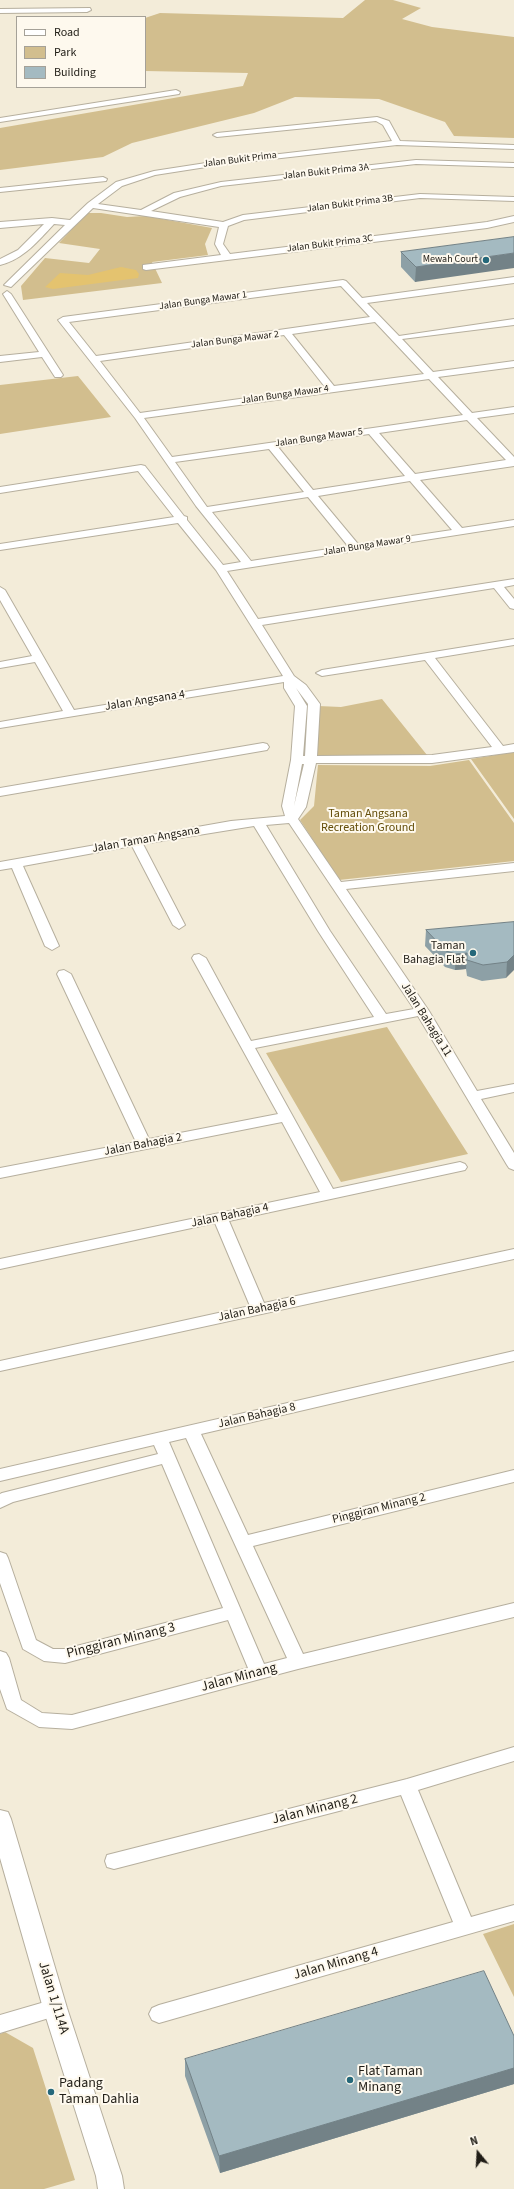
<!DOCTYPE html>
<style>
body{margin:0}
#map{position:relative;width:514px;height:2189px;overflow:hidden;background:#f3ecd9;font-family:"Source Sans 3",sans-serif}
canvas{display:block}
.legend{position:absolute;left:16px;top:16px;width:130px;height:72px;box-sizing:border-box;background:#fef9ee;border:1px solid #a5a198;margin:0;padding:5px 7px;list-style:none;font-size:12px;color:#201d16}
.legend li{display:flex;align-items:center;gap:8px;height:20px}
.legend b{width:20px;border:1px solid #a5a198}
.north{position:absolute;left:458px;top:2133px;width:40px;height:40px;-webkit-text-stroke:3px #fef9ee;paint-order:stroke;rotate:342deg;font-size:11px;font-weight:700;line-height:16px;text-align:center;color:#201d16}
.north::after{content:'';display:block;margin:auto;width:14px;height:18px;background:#201d16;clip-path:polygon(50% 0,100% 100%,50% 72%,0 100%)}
</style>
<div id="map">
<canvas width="514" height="2189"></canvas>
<ul class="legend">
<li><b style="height:5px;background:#fff"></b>Road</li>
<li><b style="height:11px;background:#d2be8e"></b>Park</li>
<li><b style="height:11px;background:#a4bac1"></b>Building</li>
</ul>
<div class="north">N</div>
</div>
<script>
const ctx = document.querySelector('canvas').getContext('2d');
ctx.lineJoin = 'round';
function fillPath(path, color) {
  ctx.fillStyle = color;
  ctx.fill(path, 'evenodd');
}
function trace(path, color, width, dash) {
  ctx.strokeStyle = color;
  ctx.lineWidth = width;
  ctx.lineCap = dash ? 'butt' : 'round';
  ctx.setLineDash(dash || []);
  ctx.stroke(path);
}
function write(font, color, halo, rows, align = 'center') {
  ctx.font = font + ' "Source Sans 3",sans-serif';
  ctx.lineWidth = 4;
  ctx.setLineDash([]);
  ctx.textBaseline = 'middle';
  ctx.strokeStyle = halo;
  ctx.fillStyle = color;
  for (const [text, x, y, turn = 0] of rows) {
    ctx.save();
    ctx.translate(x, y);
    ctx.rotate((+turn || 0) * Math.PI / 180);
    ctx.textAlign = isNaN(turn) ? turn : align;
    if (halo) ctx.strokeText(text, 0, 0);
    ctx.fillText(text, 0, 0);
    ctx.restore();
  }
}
fillPath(new Path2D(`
 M365 0H393L421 8 402 19 432 27 514 37V138L454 136 445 122 379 99 295 97 254 113 132 143 103 157 0 170V128L243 86 248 73 145 71V18L160 13 343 18Z
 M87 213H101L127 217 146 216 212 228 205 244 208 255 152 262 162 283 23 300 21 286 45 258 89 263 100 249 59 243Z
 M78 376 111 417 0 434V385Z
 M382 699 427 755 317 756 318 706 341 707Z
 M514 752V819L471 759Z
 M469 760 514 823V861L339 880 300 820 314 806 318 765 430 766Z
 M387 1027 468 1154 341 1182 266 1053Z
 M514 1924V1997L483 1934Z
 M5 2032 33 2048 75 2180 44 2189H0V2034Z`), '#d2be8e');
fillPath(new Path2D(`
 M121 267 136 270 139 274 138 278 53 289 45 287 60 273 88 275Z`), '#e4c36f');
const minor = new Path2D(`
 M90 8 91 10 87 12 0 13V9Z
 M176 90 180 92 179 94 0 122V118Z
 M377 117 389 121 400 141 514 145V149L397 145 219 165 155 175 122 186 98 204 141 210 174 193 221 182 416 160 514 163V167L416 164 221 186 180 197 151 211 223 222 243 215 420 194 514 197V201L420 198 244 220 228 226 223 244 230 254 487 222 514 216V222L487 228 146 270 143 269V265L221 255 215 244 219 227 93 208 11 287 4 285 65 225 54 224C38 241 24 259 0 265V259L18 250 44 224 0 228V222L52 218 70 220 88 203 116 182 154 171 219 161 392 141 383 125 376 121 217 137 213 135 217 133Z
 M103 177 107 179 106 181 0 192V188Z
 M514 277V283L367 303 399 336 514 319V325L402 339 433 372 514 361V367L438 377 472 413 514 407V413L477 418 514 457V466L420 480 462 528 514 520V526L227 571 258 619 514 579V585L504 587 514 599V609L510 608 494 588 262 625 294 676 306 685 320 704 317 756 432 755 492 747 425 660 322 676 316 673 322 670 514 639V645L435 658 503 746 514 744V752L432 763H316L306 807 298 819 341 882 514 863V871L346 889 429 1011 477 1091 514 1084V1092L481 1099 514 1153V1170L509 1168 507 1165 418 1016 255 1048 333 1189 460 1162 465 1164 467 1167 465 1170 229 1221 264 1303 514 1249V1259L0 1371V1361L250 1306 215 1223 0 1269V1259L320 1192 282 1122 0 1178V1168L136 1142 57 974 59 971 64 970 71 974 149 1139 278 1114 192 958 194 955 199 954 206 958 251 1041 374 1017 318 931 254 826 143 844 185 925 179 929 173 925 132 846 23 866 59 946 52 950 45 946 12 868 0 870V862L231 821 285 816 282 806 291 760 295 706 284 688V682L0 728V722L63 711 35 662 0 668V662L32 656 0 600V587L5 590 74 710 283 676 216 570 178 523 0 550V544L174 517 138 471 0 493V487L141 465 145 466 184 516 187 517V520L223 565 241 562 196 506 135 418 58 320 63 317 343 280 346 281 362 298ZM341 286 370 317 96 356 69 322ZM375 322 424 374 334 386 292 334ZM284 335 325 387 140 413 100 361ZM429 379 463 415 172 457 144 418ZM467 420 506 460 415 474 379 433ZM369 434 405 476 313 490 278 447ZM269 449 304 492 207 507 175 462ZM410 481 452 530 358 544 318 496ZM308 497 348 546 251 561 212 512ZM296 688 308 704 305 756H303L307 706ZM302 764H304L294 806ZM289 823 414 1009 386 1014 330 931 266 825Z
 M7 291 11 294 63 375 61 377H55L42 357 0 362V356L39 352 3 294Z
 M263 743 267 744 269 747 267 750 0 796V788Z
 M514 1351V1361L201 1434 248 1535 514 1470V1482L253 1546 303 1654 514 1603V1617L298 1669 72 1729 39 1727 7 1709 0 1689V1651L6 1653 9 1658 21 1700 42 1713 72 1715 248 1668 228 1620 65 1663 44 1661 23 1649 0 1583V1552L6 1554 8 1558 36 1640 53 1649H65L223 1608 162 1464 13 1502 0 1508V1494L2 1493 158 1454 154 1445 0 1481V1469ZM186 1438 287 1658 264 1664 169 1442Z
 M514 1747V1761L418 1790 471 1917 514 1905V1921L159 2023 152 2020 149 2014 152 2008 159 2005 453 1922 401 1795 114 1869 107 1867 105 1861 107 1855 407 1779Z
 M55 1999 62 2002 65 2008 62 2014 0 2033V2015Z`);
const tertiary = new Path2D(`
 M0 1810 8 1812 11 1819 67 2008 122 2176 124 2189H98L96 2176 43 2008 0 1858Z`);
trace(minor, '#b6af9e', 2);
trace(tertiary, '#b6af9e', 2);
fillPath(minor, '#fff');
fillPath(tertiary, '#fff');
fillPath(new Path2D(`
 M514 237 415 282 401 267V252Z
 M514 922 506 978 482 981 467 976 466 969 455 970 445 967 425 946 426 930Z
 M514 2036V2084L220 2173 185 2076V2059Z`), '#8da0a6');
fillPath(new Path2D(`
 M514 253V268L415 282 416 267Z
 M467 953 466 969 455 970 456 954Z
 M514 955V970L506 978 507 962Z
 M514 2068V2084L220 2173 219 2156Z`), '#738287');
const building = new Path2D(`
 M514 237V253L416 267 401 252Z
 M514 922V955L507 962 483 965 467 960V953L456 954 446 951 426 930Z
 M484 1971 514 2036V2068L219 2156 185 2059Z`);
fillPath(building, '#a4bac1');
trace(building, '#738287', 1);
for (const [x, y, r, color] of [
 [486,260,4,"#25687a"],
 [473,953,4,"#25687a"],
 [350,2080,4,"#25687a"],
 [51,2092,4,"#25687a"]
]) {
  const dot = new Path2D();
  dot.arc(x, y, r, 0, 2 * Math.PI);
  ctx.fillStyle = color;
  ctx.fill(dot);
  trace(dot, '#fef9ee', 1.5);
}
write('10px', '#201d16', '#fef9ee', [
 ["Jalan Bukit Prima",240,160,-7],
 ["Jalan Bukit Prima 3A",326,172,-6],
 ["Jalan Bukit Prima 3B",350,204,-7],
 ["Jalan Bukit Prima 3C",330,244,-7],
 ["Jalan Bunga Mawar 1",203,301,-8],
 ["Jalan Bunga Mawar 2",235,340,-7],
 ["Jalan Bunga Mawar 4",285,395,-8],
 ["Jalan Bunga Mawar 5",319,438,-8],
 ["Jalan Bunga Mawar 9",367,546,-9]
]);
write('10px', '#201d16', '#fef9ee', [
 ["Mewah Court",478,260]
], 'right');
write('12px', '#201d16', '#fef9ee', [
 ["Jalan Angsana 4",145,701,-9],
 ["Jalan Taman Angsana",146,840,-10],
 ["Jalan Bahagia 11",426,1020,58],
 ["Jalan Bahagia 2",143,1145,-11],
 ["Jalan Bahagia 4",230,1216,-12],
 ["Jalan Bahagia 6",257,1310,-12],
 ["Jalan Bahagia 8",257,1416,-13],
 ["Pinggiran Minang 2",379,1509,-14]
]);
write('12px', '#634d08', '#fef9ee', [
 ["Taman Angsana",368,814],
 ["Recreation Ground",368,828]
]);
write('12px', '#201d16', '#fef9ee', [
 ["Taman",465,946],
 ["Bahagia Flat",465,960]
], 'right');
write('14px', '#201d16', '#fef9ee', [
 ["Pinggiran Minang 3",121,1641,-14],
 ["Jalan Minang",239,1678,-15],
 ["Jalan Minang 2",315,1810,-14],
 ["Jalan Minang 4",336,1964,-16],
 ["Jalan 1/114A",53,1998,73]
]);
write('14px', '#201d16', '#fef9ee', [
 ["Flat Taman",358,2072],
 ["Minang",358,2088],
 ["Padang",59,2084],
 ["Taman Dahlia",59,2100]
], 'left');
</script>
